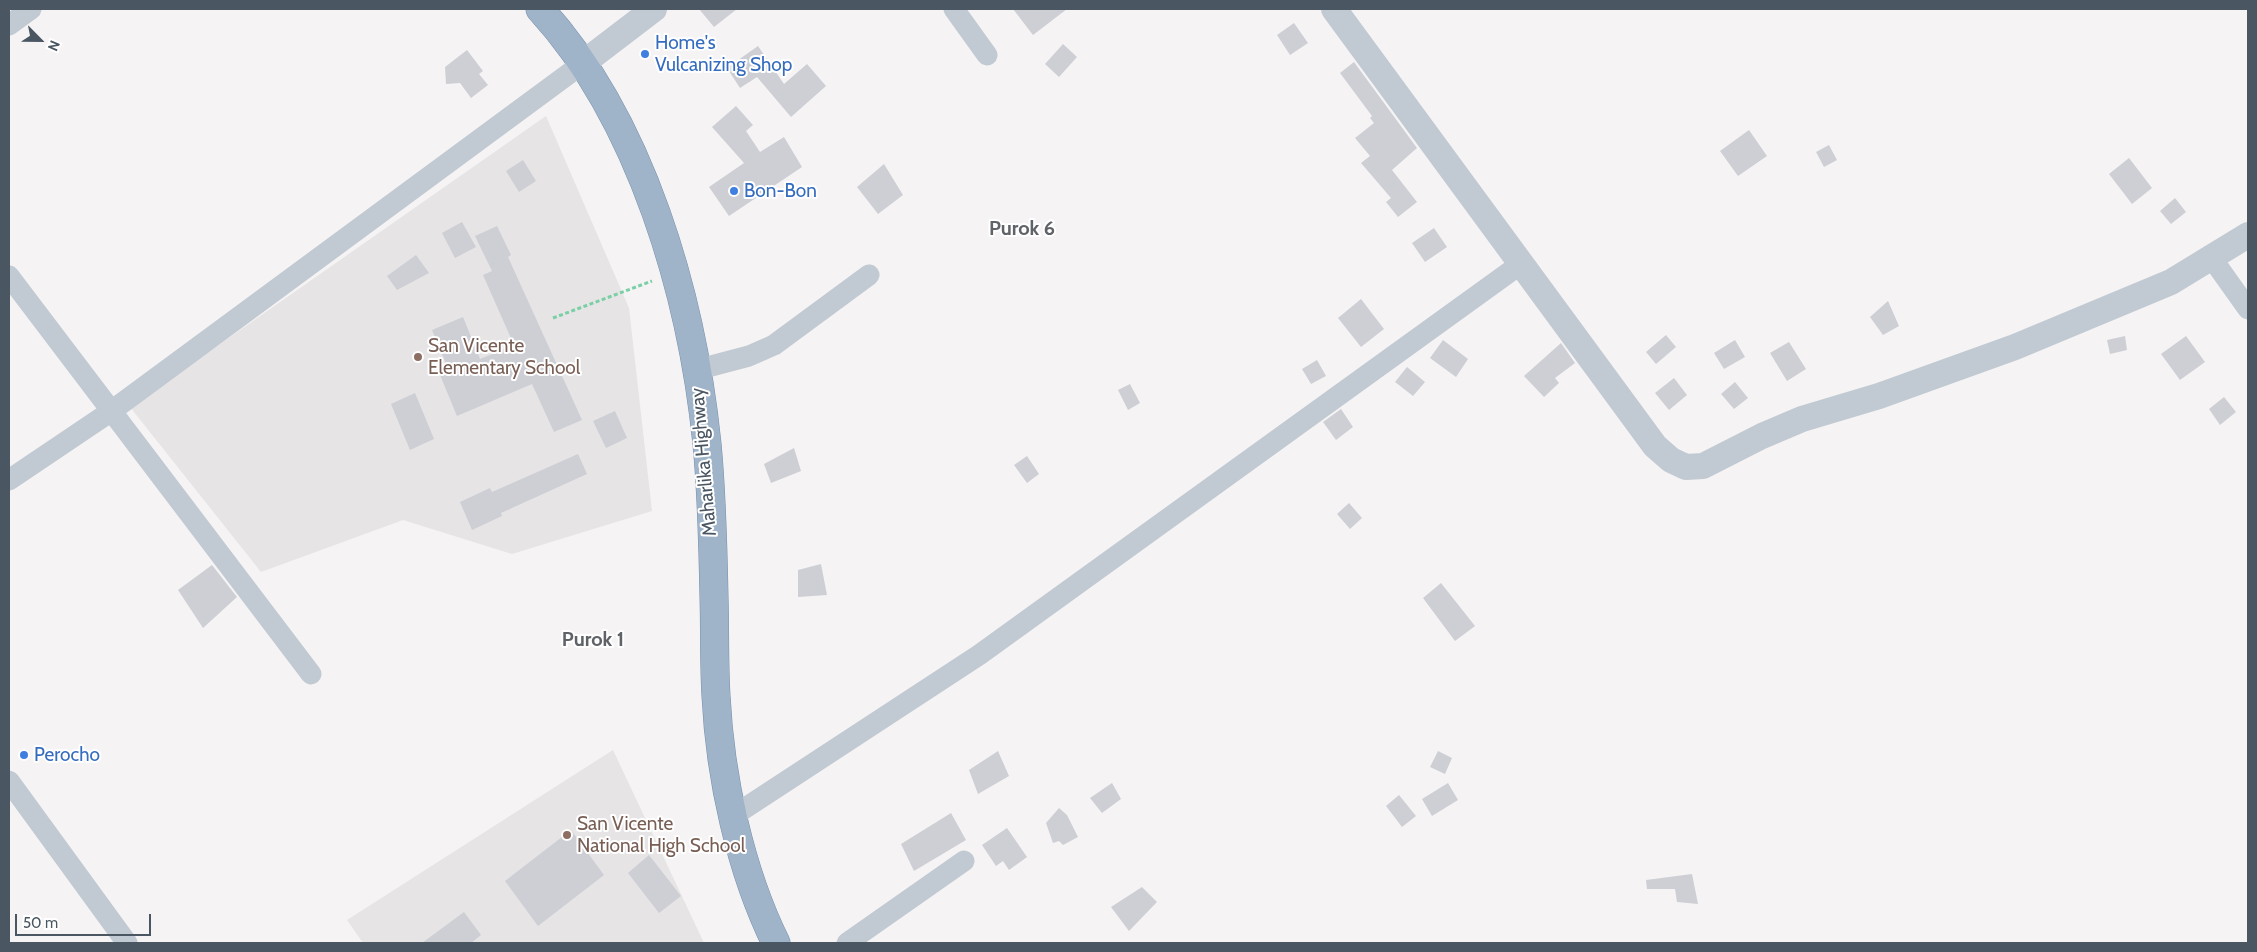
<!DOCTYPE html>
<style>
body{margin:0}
#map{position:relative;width:2257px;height:952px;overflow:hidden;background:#f5f3f3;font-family:Cabin,sans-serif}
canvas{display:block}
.frame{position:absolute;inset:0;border:10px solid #4a5661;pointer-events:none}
.north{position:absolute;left:15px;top:15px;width:50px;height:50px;-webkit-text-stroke:4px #fff;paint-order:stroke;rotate:113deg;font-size:14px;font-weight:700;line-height:20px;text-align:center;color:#4a5661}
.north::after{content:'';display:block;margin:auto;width:18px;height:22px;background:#4a5661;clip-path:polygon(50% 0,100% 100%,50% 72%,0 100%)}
.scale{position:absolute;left:15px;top:914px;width:136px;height:22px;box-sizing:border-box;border:2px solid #4a5661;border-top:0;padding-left:6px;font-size:15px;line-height:18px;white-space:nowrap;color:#4a5661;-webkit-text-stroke:4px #fff;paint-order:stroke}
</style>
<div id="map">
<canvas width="2257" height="952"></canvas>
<div class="frame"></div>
<div class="north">N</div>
<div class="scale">50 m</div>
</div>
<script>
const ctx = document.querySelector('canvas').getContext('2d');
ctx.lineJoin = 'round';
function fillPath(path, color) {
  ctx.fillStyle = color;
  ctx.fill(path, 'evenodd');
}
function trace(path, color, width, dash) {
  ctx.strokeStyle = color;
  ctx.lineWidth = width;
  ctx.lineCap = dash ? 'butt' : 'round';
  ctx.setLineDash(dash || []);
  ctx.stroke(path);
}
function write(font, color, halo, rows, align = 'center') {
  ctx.font = font + ' Cabin,sans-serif';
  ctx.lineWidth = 4;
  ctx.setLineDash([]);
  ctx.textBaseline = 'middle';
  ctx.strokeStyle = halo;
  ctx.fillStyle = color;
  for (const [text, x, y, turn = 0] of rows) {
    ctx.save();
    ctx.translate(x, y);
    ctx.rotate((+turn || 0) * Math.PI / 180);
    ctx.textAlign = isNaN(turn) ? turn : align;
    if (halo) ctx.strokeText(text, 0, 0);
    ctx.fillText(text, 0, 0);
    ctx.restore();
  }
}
fillPath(new Path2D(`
 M546 116 629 308 652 511 512 554 403 520 261 572 130 407Z
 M613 750 704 943H363L347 920Z`), '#e6e4e5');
fillPath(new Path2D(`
 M699 9H737L714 27Z
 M1013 9H1067L1033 35Z
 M1294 23 1308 43 1290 55 1277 35Z
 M1063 44 1077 57 1059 77 1045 64Z
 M758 46 784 84 807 64 826 86 791 117 757 77 740 88 727 68Z
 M467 50 483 71 479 74 488 85 471 98 460 83 446 84 445 67Z
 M1354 62 1417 148 1392 170 1417 202 1398 217 1386 202 1391 198 1361 163 1370 156 1355 138 1374 123 1370 118 1372 116 1340 73Z
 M736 106 753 125 746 131 760 152 784 137 802 167 729 216 709 187 744 163 712 127Z
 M1749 130 1767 156 1738 176 1720 151Z
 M1829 145 1837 160 1824 167 1816 152Z
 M2129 158 2152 188 2132 204 2109 174Z
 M523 160 536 181 519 192 506 171Z
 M884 164 903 195 878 214 857 187Z
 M2175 198 2186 212 2171 224 2160 211Z
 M462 222 476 247 455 258 442 233Z
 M497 226 511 255 508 257 582 420 554 432 532 384 457 416 440 375 449 371 432 330 463 317 480 359 514 345 483 275 492 271 475 236Z
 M1434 228 1447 247 1425 262 1412 243Z
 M416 255 429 273 397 290 387 276Z
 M1361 299 1384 329 1361 347 1338 318Z
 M1888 301 1899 326 1883 335 1870 317Z
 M1666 335 1676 347 1656 364 1646 352Z
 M2125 336 2127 350 2110 354 2107 340Z
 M2186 336 2205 362 2180 380 2161 354Z
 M1443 340 1468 359 1456 377 1430 358Z
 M1735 340 1745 357 1724 369 1714 353Z
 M1789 342 1806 369 1787 381 1770 353Z
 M1561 343 1575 363 1555 378 1559 383 1544 397 1524 376Z
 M1317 360 1326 376 1311 384 1302 369Z
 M1407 367 1425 382 1413 396 1395 382Z
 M1674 378 1687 395 1669 410 1655 393Z
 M1735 382 1748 398 1734 409 1721 394Z
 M1130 384 1140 403 1128 410 1118 390Z
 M415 393 434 439 410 450 391 404Z
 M2224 397 2236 412 2220 425 2209 409Z
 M1341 409 1353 427 1336 440 1323 422Z
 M615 411 627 438 606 448 593 421Z
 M794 448 801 471 771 483 764 464Z
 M578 454 587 474 501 513 502 516 472 530 460 502 490 488 492 492Z
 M1027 456 1039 474 1027 483 1014 465Z
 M1349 503 1362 518 1350 529 1337 514Z
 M821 564 827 595 798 597V570Z
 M212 565 237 597 203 628 178 590Z
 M1441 583 1475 626 1455 641 1423 598Z
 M998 751 1009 776 978 794 969 770Z
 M1438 751 1452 758 1445 774 1430 767Z
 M1112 783 1121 799 1102 813 1090 798Z
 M1448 783 1458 800 1432 816 1422 799Z
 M1399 795 1416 816 1402 827 1386 806Z
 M1059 808 1067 815 1078 837 1063 845 1059 841 1053 843 1046 823Z
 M951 813 966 840 914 871 901 844Z
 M1007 828 1027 857 1009 870 1003 861 996 866 982 845Z
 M571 830 604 875 538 926 505 881Z
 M649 855 681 896 659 913 628 873Z
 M1692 874 1698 904 1677 902 1675 889H1647L1646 880Z
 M1142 887 1157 902 1129 931 1111 907Z
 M464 912 481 935 471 943H422Z`), '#cdcfd5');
const trunk = new Path2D(`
 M540 9C642 121 692 296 707 444 712 495 713 546 714 597 715 630 714 663 716 696 720 777 740 870 776 943`);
trace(trunk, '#7690ad', 29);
trace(new Path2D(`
 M553 318 652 281`), '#7ad0a6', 3, [4, 2.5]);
trace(new Path2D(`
 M954 9 987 55
 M9 25 31 9
 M2211 257 2248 309
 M9 276 311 674
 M696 370 749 356 774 345 869 275
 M9 480 110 412 582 64
 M9 781 127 943
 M733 816 979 655 1522 263
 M847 943 964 861`), '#c1cad2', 21);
trace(new Path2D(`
 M1334 9 1655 446 1671 460 1686 467 1703 466 1762 436 1802 419 1879 396 2015 347 2171 282 2248 235
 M582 64 654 9`), '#c1cad2', 26);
trace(trunk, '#9fb4c9', 28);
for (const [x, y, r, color] of [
 [645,54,5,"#3f7fe0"],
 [734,191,5,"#3f7fe0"],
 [418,357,5,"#8d6e63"],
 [24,755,5,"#3f7fe0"],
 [567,835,5,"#8d6e63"]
]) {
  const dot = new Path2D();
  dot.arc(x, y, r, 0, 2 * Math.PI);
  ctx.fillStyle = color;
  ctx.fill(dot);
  trace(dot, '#fff', 2);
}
write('19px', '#366cbe', '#fff', [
 ["Home's",655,43],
 ["Vulcanizing Shop",655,65],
 ["Bon-Bon",744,191],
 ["Perocho",34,755]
], 'left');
write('19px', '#785e54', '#fff', [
 ["San Vicente",428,346],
 ["Elementary School",428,368],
 ["San Vicente",577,824],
 ["National High School",577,846]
], 'left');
write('19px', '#4a5661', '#fff', [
 ["Maharlika Highway",704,462,-95]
]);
write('bold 20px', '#5f6368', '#fff', [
 ["Purok 6",1022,229],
 ["Purok 1",593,640]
]);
</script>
